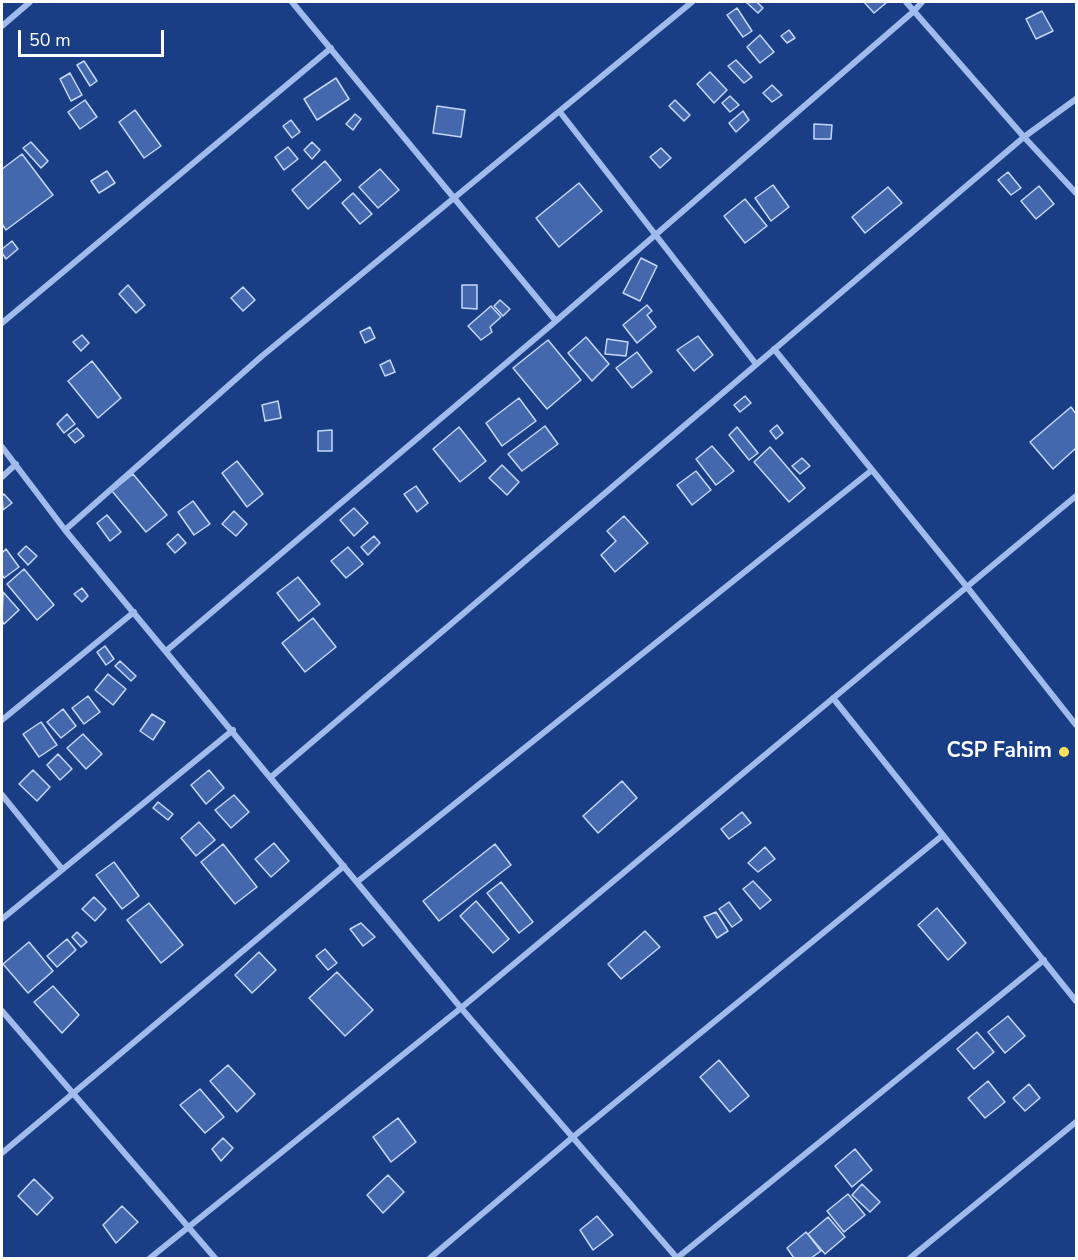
<!DOCTYPE html>
<style>
body{margin:0}
#map{position:relative;width:1078px;height:1260px;overflow:hidden;background:#1a3e85;font-family:"Nunito Sans",sans-serif}
canvas{display:block}
.frame{position:absolute;inset:0;border:3px solid #fff;pointer-events:none}
.scale{position:absolute;left:18px;top:30px;width:146px;height:27px;box-sizing:border-box;border:3px solid #fff;border-top:0;padding-left:8px;font-size:18px;line-height:21px;white-space:nowrap;color:#fff;-webkit-text-stroke:4px #1a3e85;paint-order:stroke}
</style>
<div id="map">
<canvas width="1078" height="1260"></canvas>
<div class="frame"></div>
<div class="scale">50 m</div>
</div>
<script>
const ctx = document.querySelector('canvas').getContext('2d');
ctx.lineJoin = 'round';
function fillPath(path, color) {
  ctx.fillStyle = color;
  ctx.fill(path, 'evenodd');
}
function trace(path, color, width, dash) {
  ctx.strokeStyle = color;
  ctx.lineWidth = width;
  ctx.lineCap = dash ? 'butt' : 'round';
  ctx.setLineDash(dash || []);
  ctx.stroke(path);
}
function write(font, color, halo, rows, align = 'center') {
  ctx.font = font + ' "Nunito Sans",sans-serif';
  ctx.lineWidth = 4.5;
  ctx.setLineDash([]);
  ctx.textBaseline = 'middle';
  ctx.strokeStyle = halo;
  ctx.fillStyle = color;
  for (const [text, x, y, turn = 0] of rows) {
    ctx.save();
    ctx.translate(x, y);
    ctx.rotate((+turn || 0) * Math.PI / 180);
    ctx.textAlign = isNaN(turn) ? turn : align;
    if (halo) ctx.strokeText(text, 0, 0);
    ctx.fillText(text, 0, 0);
    ctx.restore();
  }
}
const building = new Path2D(`
 M746 2H757L763 8 758 13Z
 M864 2H885L886 3 874 13Z
 M737 8 752 31 743 37 727 15Z
 M1042 11 1053 31 1036 39 1026 19Z
 M789 30 795 38 787 43 781 36Z
 M760 35 774 52 760 63 747 47Z
 M736 60 752 77 744 83 728 66Z
 M84 61 97 81 90 86 77 65Z
 M710 72 727 90 714 103 697 84Z
 M70 73 82 95 71 101 60 79Z
 M336 78 349 99 317 120 304 99Z
 M772 85 782 95 772 102 763 93Z
 M730 96 739 105 730 112 722 103Z
 M85 100 97 117 80 129 68 112Z
 M675 100 690 115 684 121 669 106Z
 M437 106 465 110 461 137 433 133Z
 M135 110 161 146 144 158 119 122Z
 M743 111 749 120 736 132 729 123Z
 M355 114 361 119 353 130 346 124Z
 M291 120 300 132 292 138 283 126Z
 M814 124 832 125 831 139H814Z
 M31 142 48 161 41 168 23 148Z
 M312 142 320 150 312 159 304 150Z
 M288 147 298 159 284 170 275 157Z
 M661 148 671 158 660 168 650 157Z
 M22 154 53 195 6 230 2 224V169Z
 M325 161 341 180 308 209 292 190Z
 M380 169 399 190 378 208 359 187Z
 M107 171 115 183 99 193 91 181Z
 M1008 172 1021 188 1011 195 998 180Z
 M579 183 602 211 559 247 536 218Z
 M773 185 789 207 771 221 755 198Z
 M1039 186 1054 204 1036 219 1021 201Z
 M888 187 902 203 865 233 852 217Z
 M353 193 372 214 360 224 342 203Z
 M745 199 767 226 745 243 724 216Z
 M12 241 18 249 6 259 2 253V249Z
 M641 258 657 266 640 301 623 293Z
 M128 285 145 305 136 313 119 294Z
 M462 285H477V309L462 308Z
 M243 287 255 300 243 311 231 298Z
 M500 300 510 309 503 316 494 306Z
 M647 305 652 311 647 315 656 327 637 343 623 325Z
 M491 306 501 317 490 327 492 332 481 340 468 326Z
 M370 327 375 338 365 343 360 332Z
 M82 335 89 343 81 351 73 342Z
 M698 336 713 355 694 371 677 350Z
 M586 337 609 364 592 381 568 353Z
 M607 339 628 342 626 356 605 354Z
 M548 340 581 380 547 409 513 368Z
 M637 352 652 372 632 388 616 368Z
 M390 360 395 372 385 376 380 365Z
 M92 361 121 398 98 418 68 381Z
 M745 396 751 403 740 412 734 405Z
 M519 398 536 421 502 446 486 423Z
 M278 401 281 418 265 421 262 405Z
 M1071 407 1076 414V448L1053 469 1030 442Z
 M67 414 75 424 64 433 57 424Z
 M777 425 783 433 776 439 770 431Z
 M545 426 558 444 522 471 508 454Z
 M459 427 486 461 460 482 433 449Z
 M737 427 758 453 749 460 729 435Z
 M77 428 84 436 75 443 68 435Z
 M332 430V451H318V431Z
 M712 446 734 471 716 485 696 459Z
 M770 447 805 488 789 502 754 462Z
 M802 458 810 466 800 474 792 466Z
 M237 461 263 494 247 507 222 473Z
 M502 465 519 482 507 495 489 478Z
 M696 471 711 490 692 505 677 485Z
 M133 474 167 515 146 532 112 491Z
 M416 486 428 503 417 512 404 494Z
 M4 494 12 503 3 510 2 496Z
 M193 501 210 524 194 535 178 512Z
 M354 508 368 523 354 536 340 520Z
 M234 511 247 524 236 536 222 524Z
 M107 515 121 532 110 541 97 523Z
 M624 516 648 543 615 572 601 555 616 541 607 531Z
 M178 534 186 543 175 553 167 544Z
 M374 536 380 543 368 555 361 547Z
 M26 546 37 556 28 565 18 554Z
 M348 547 363 564 346 578 331 561Z
 M6 549 19 567 4 578 2 574V553Z
 M24 569 54 605 37 620 7 584Z
 M298 577 320 604 299 621 277 593Z
 M82 588 88 596 82 602 74 594Z
 M3 592 19 610 4 624 2 621Z
 M313 618 336 647 305 672 282 643Z
 M105 646 114 659 106 665 97 652Z
 M120 661 136 676 131 681 115 666Z
 M108 674 126 689 113 705 95 690Z
 M88 696 100 712 84 724 72 708Z
 M63 709 76 726 61 738 47 722Z
 M152 714 165 722 153 740 140 731Z
 M41 722 57 745 39 757 23 734Z
 M83 734 102 754 86 769 67 748Z
 M58 754 72 769 60 780 47 765Z
 M33 770 50 787 37 801 19 784Z
 M209 770 224 788 206 804 191 785Z
 M622 781 637 798 598 833 583 816Z
 M234 795 249 812 231 828 215 810Z
 M158 802 173 814 168 820 153 808Z
 M742 812 751 823 729 839 721 829Z
 M199 822 215 840 196 856 181 838Z
 M274 843 289 861 271 877 255 859Z
 M223 844 257 887 235 904 201 862Z
 M495 844 511 865 439 921 423 901Z
 M765 847 775 859 758 872 748 863Z
 M114 862 139 896 122 909 96 875Z
 M753 881 771 900 760 909 743 889Z
 M501 882 533 922 519 933 487 893Z
 M94 897 106 909 95 921 82 909Z
 M476 901 509 939 493 953 460 916Z
 M729 902 742 920 732 927 719 909Z
 M149 903 183 945 161 963 127 920Z
 M937 908 966 943 948 960 918 925Z
 M716 912 728 931 717 938 704 917Z
 M361 923 375 937 363 946 350 929Z
 M645 931 660 947 621 979 608 964Z
 M77 932 87 942 81 947 72 937Z
 M67 939 76 950 57 967 47 956Z
 M29 942 53 971 28 993 3 964Z
 M325 949 337 963 328 970 316 956Z
 M259 952 276 970 252 993 235 975Z
 M337 972 373 1010 345 1036 309 998Z
 M53 986 79 1015 62 1033 34 1002Z
 M1008 1016 1025 1036 1005 1053 988 1032Z
 M977 1032 994 1052 974 1069 957 1049Z
 M719 1060 749 1096 730 1112 700 1077Z
 M228 1065 255 1094 237 1112 210 1081Z
 M988 1081 1005 1102 985 1118 968 1098Z
 M1029 1084 1040 1098 1025 1111 1013 1098Z
 M200 1089 224 1117 205 1133 180 1105Z
 M398 1118 416 1142 391 1162 373 1137Z
 M223 1138 233 1148 221 1161 212 1149Z
 M855 1149 872 1170 852 1187 835 1166Z
 M388 1175 404 1192 383 1213 367 1195Z
 M34 1179 53 1198 37 1215 18 1196Z
 M862 1184 880 1202 870 1212 852 1195Z
 M848 1194 865 1215 844 1232 827 1211Z
 M122 1206 138 1222 116 1243 103 1225Z
 M597 1216 613 1235 593 1250 580 1230Z
 M828 1217 845 1237 825 1254 808 1234Z
 M806 1232 821 1251 811 1258H794L787 1248Z`);
fillPath(building, '#4368ae');
trace(building, '#c5d7f9', 1.5);
trace(new Path2D(`
 M906 2 1024 137 1076 193
 M2 26 30 2
 M560 112 756 364
 M556 321 454 198 692 2
 M2 323 331 48
 M774 349 967 587 1076 725
 M2 447 65 530 461 1008 677 1258 1044 960
 M2 477 16 464
 M65 530 262 356 454 198 292 2
 M166 651 556 321 914 11 922 2
 M833 698 1076 1001
 M2 720 134 612
 M271 777 1024 137 1076 99
 M2 795 62 869
 M357 882 872 470
 M2 919 233 730
 M2 1011 215 1258
 M2 1153 344 866
 M150 1258 461 1008 1076 496
 M430 1258 573 1137 943 835
 M910 1258 1076 1122`), '#a0bbec', 6);
for (const [x, y, r, color] of [
 [1064,752,6,"#fedf5c"]
]) {
  const dot = new Path2D();
  dot.arc(x, y, r, 0, 2 * Math.PI);
  ctx.fillStyle = color;
  ctx.fill(dot);
  trace(dot, '#1a3e85', 2);
}
write('bold 21px', '#fff', '#1a3e85', [
 ["CSP Fahim",1052,752]
], 'right');
</script>
